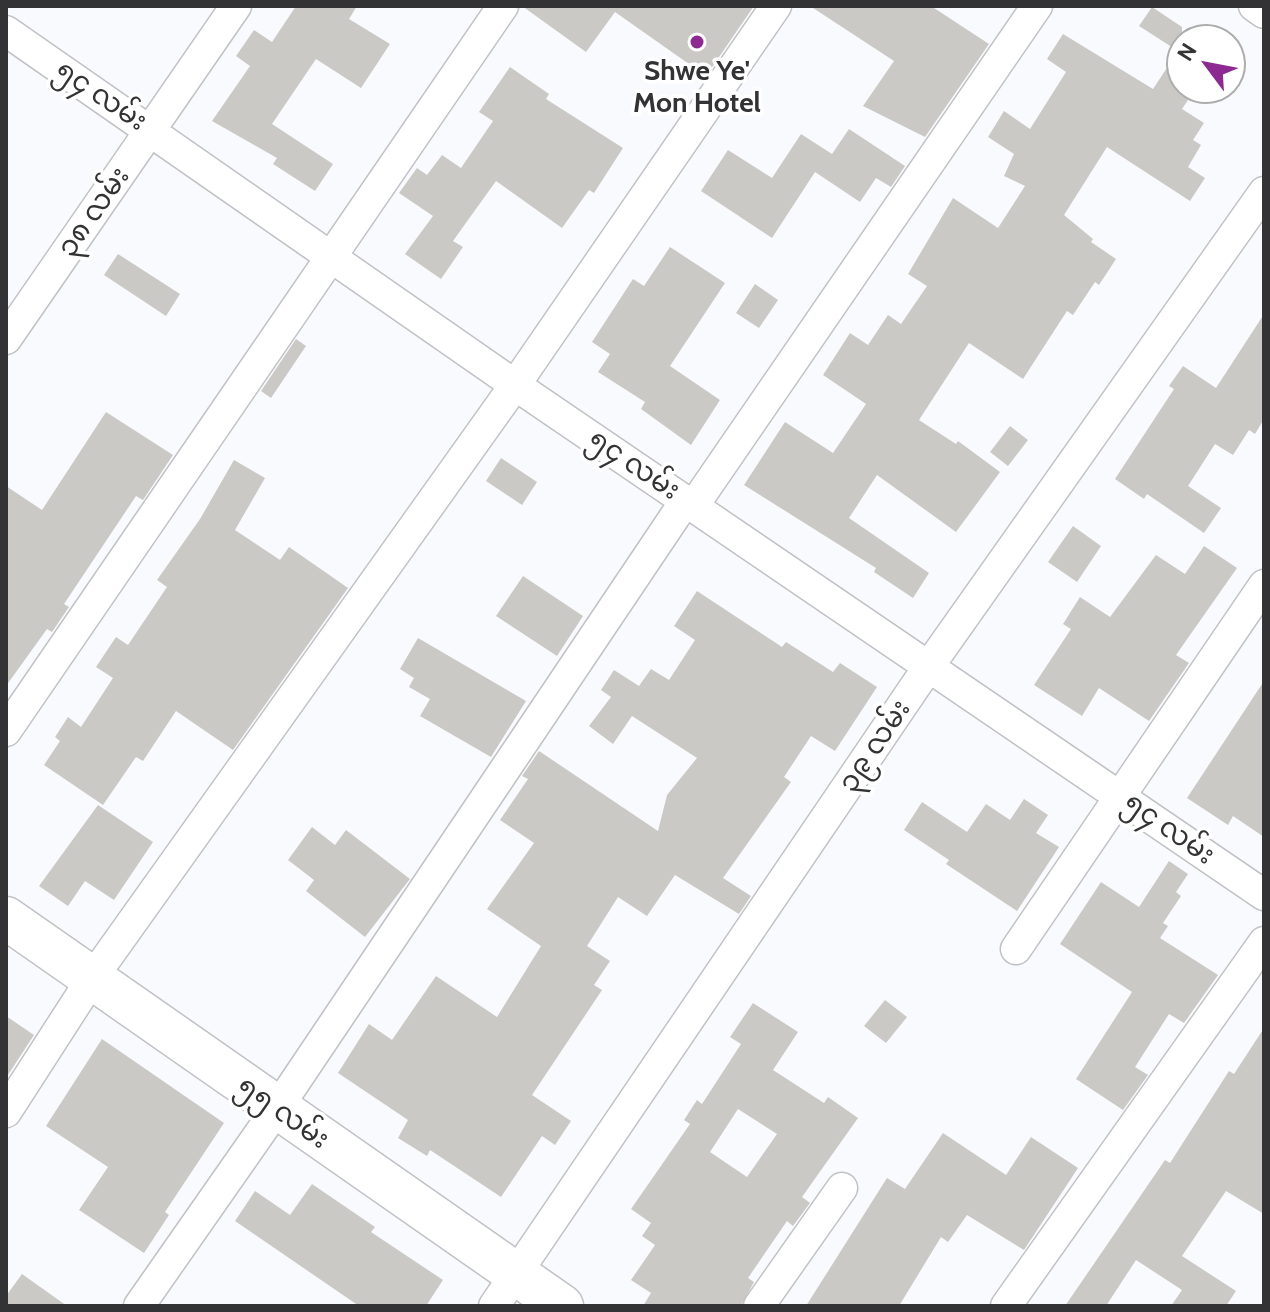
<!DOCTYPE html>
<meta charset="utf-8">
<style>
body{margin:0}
#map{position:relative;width:1270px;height:1312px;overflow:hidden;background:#f9fafd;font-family:Cabin,sans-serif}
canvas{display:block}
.frame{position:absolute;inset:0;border:8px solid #333335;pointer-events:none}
.north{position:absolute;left:1166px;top:24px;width:80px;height:80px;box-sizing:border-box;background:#fff;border:2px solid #adadae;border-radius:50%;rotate:302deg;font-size:22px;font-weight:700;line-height:32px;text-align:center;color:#333335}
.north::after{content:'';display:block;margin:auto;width:28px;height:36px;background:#8c2a91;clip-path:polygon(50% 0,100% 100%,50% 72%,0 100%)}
</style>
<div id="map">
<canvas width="1270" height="1312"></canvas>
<div class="frame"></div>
<div class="north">N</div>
</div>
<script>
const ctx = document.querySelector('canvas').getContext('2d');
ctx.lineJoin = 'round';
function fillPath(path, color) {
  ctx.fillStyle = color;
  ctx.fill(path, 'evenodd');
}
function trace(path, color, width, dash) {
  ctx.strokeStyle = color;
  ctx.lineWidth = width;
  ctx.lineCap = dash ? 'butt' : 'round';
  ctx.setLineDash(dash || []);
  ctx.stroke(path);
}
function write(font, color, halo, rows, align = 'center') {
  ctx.font = font + ' Cabin,"Noto Sans Myanmar",sans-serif';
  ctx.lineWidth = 7;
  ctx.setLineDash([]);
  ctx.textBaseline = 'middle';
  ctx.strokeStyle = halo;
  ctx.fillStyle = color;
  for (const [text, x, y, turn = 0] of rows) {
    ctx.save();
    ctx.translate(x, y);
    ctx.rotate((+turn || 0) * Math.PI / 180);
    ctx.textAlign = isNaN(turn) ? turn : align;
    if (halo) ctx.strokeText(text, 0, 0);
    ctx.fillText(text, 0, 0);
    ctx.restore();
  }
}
fillPath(new Path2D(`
 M296 6H357L349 19 390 44 361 88 316 59 272 124 333 164 315 191 273 164 277 158 212 121 250 66 236 56 254 30 272 42Z
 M522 6H754L706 76 615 12 586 52Z
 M810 6H931L989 44 925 137 863 106 894 61Z
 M1152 7 1182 27V88H1196L1182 109 1204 123 1193 140 1201 145 1188 167 1205 178 1190 201 1107 147 1064 215 1093 239 1091 242 1116 259 1099 285 1095 282 1073 315 1067 311 1023 379 969 343 919 420 956 444 958 441 1000 472 956 532 877 475 849 518 929 573 913 598 874 572 876 568 744 485 785 422 833 453 866 404 823 375 850 333 868 345 888 315 901 324 927 286 908 274 953 198 998 228 1025 186 1004 176 1014 154 988 137 1004 111 1030 129 1066 72 1047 59 1063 34 1153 89 1178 51 1139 26Z
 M510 67 549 94 546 99 623 148 594 193 589 190 562 228 496 181 453 241 463 247 441 279 405 254 433 216 399 193 417 168 427 175 442 155 461 168 493 121 479 112Z
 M849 129 905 166 891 187 876 178 860 202 815 172 772 238 701 191 728 150 772 178 801 134 832 154Z
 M670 247 725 283 670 366 720 400 691 445 641 409 645 402 598 372 610 354 592 342 633 279 644 286Z
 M118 254 180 294 166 316 104 275Z
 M755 284 778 300 759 328 736 313Z
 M1264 314V419L1255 434 1249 430 1233 455 1215 444 1188 486 1221 508 1204 533 1147 494 1144 499 1115 479 1174 389 1169 386 1183 366 1216 388Z
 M296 339 306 346 271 398 261 391Z
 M106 412 173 455 143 500 136 496 64 604 69 607 52 632 47 629 6 686V486L42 510Z
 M1010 426 1028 440 1008 466 990 452Z
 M501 458 537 482 522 505 486 481Z
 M234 460 265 478 235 530 280 560 289 547 348 588 233 750 176 711 143 761 136 757 103 805 44 765 60 741 55 737 68 717 81 727 113 678 96 667 116 637 128 645 167 587 157 580 200 519Z
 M1073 526 1101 546 1077 582 1048 562Z
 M1204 546 1237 568 1176 655 1189 663 1149 721 1099 688 1082 716 1034 685 1071 629 1063 624 1080 597 1110 617 1156 555 1185 574Z
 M523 576 583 616 557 656 496 616Z
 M697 591 782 647 786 642 833 672 840 663 877 687 835 751 811 736 784 777 791 782 723 878 751 896 739 914 675 875 647 916 618 897 587 946 610 961 594 985 602 990 532 1095 571 1121 555 1145 542 1136 501 1197 430 1150 427 1156 398 1138 408 1120 338 1073 369 1024 392 1040 436 976 497 1017 541 946 487 909 534 843 500 820 528 779 522 776 539 751 658 831 667 795 697 758 632 716 613 744 589 726 611 697 601 690 614 670 639 686 651 669 669 680 695 640 674 626Z
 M418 638 526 701 491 757 420 716 430 699 409 687 414 678 400 669Z
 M1264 681V837L1233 816 1228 825 1187 798Z
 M1024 799 1048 815 1036 833 1059 847 1017 911 946 864 949 860 904 830 922 802 967 832 986 804 1010 820Z
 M98 805 153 842 114 900 85 881 68 906 39 886Z
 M312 827 335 845 346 830 410 879 365 937 306 891 314 880 288 860Z
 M1169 861 1188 874 1176 892 1181 896 1163 923 1168 926 1160 938 1218 975 1184 1023 1169 1014 1135 1067 1148 1075 1123 1110 1076 1079 1132 992 1060 944 1101 882 1139 907Z
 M885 1000 907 1017 886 1043 864 1026Z
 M753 1003 798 1032 773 1070 824 1103 828 1097 858 1118 802 1197 810 1203 793 1226 787 1221 748 1278 754 1282 741 1306H643L651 1293 631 1280 655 1245 642 1236 651 1223 631 1209 690 1124 684 1120 697 1100 702 1104 741 1044 730 1037ZM738 1109 777 1134 747 1177 710 1152Z
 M6 1016 34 1035 6 1078Z
 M1264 1028V1214L1226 1191 1182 1256 1236 1291 1226 1306H1171L1182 1290 1136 1260 1106 1306H1065L1165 1160 1170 1163 1229 1071 1234 1074Z
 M102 1039 224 1123 165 1212 169 1215 144 1253 79 1210 108 1167 46 1126Z
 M943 1133 1006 1175 1031 1137 1078 1168 1024 1250 967 1215 948 1242 941 1237 899 1306H806L887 1178 905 1189Z
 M312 1184 375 1227 371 1232 443 1280 426 1306H359L235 1221 255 1191 290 1215Z
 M22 1274 67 1306H6V1296Z`), '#cbc9c6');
const street = new Path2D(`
 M1254 6 1264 13
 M6 31 515 385 1264 895
 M6 339 236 6
 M694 505 1037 6
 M6 731 503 6
 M1016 949 1264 585
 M6 1112 93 977 515 385 776 6
 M139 1306 276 1110 686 500
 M494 1306 929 666 1264 192
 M759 1306 842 1188
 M1006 1306 1264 942`);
const secondary = new Path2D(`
 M6 918 562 1306`);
trace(street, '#c1c2c5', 33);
trace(secondary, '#c1c2c5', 45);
trace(street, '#fff', 30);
trace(secondary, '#fff', 42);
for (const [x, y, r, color] of [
 [697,42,8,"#8c2a91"]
]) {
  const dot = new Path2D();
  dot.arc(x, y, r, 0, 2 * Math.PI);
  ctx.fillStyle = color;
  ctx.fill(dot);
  trace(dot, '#fff', 3);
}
write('bold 28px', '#333335', '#fff', [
 ["Shwe Ye'",697,72],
 ["Mon Hotel",697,104]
]);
write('28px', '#333335', '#fff', [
 ["၅၄ လမ်း",101,96,34],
 ["၃၈ လမ်း",94,212,-55],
 ["၅၄ လမ်း",634,465,34],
 ["၃၉ လမ်း",875,746,-56],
 ["၅၄ လမ်း",1169,829,35],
 ["၅၅ လမ်း",283,1113,35]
]);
</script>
